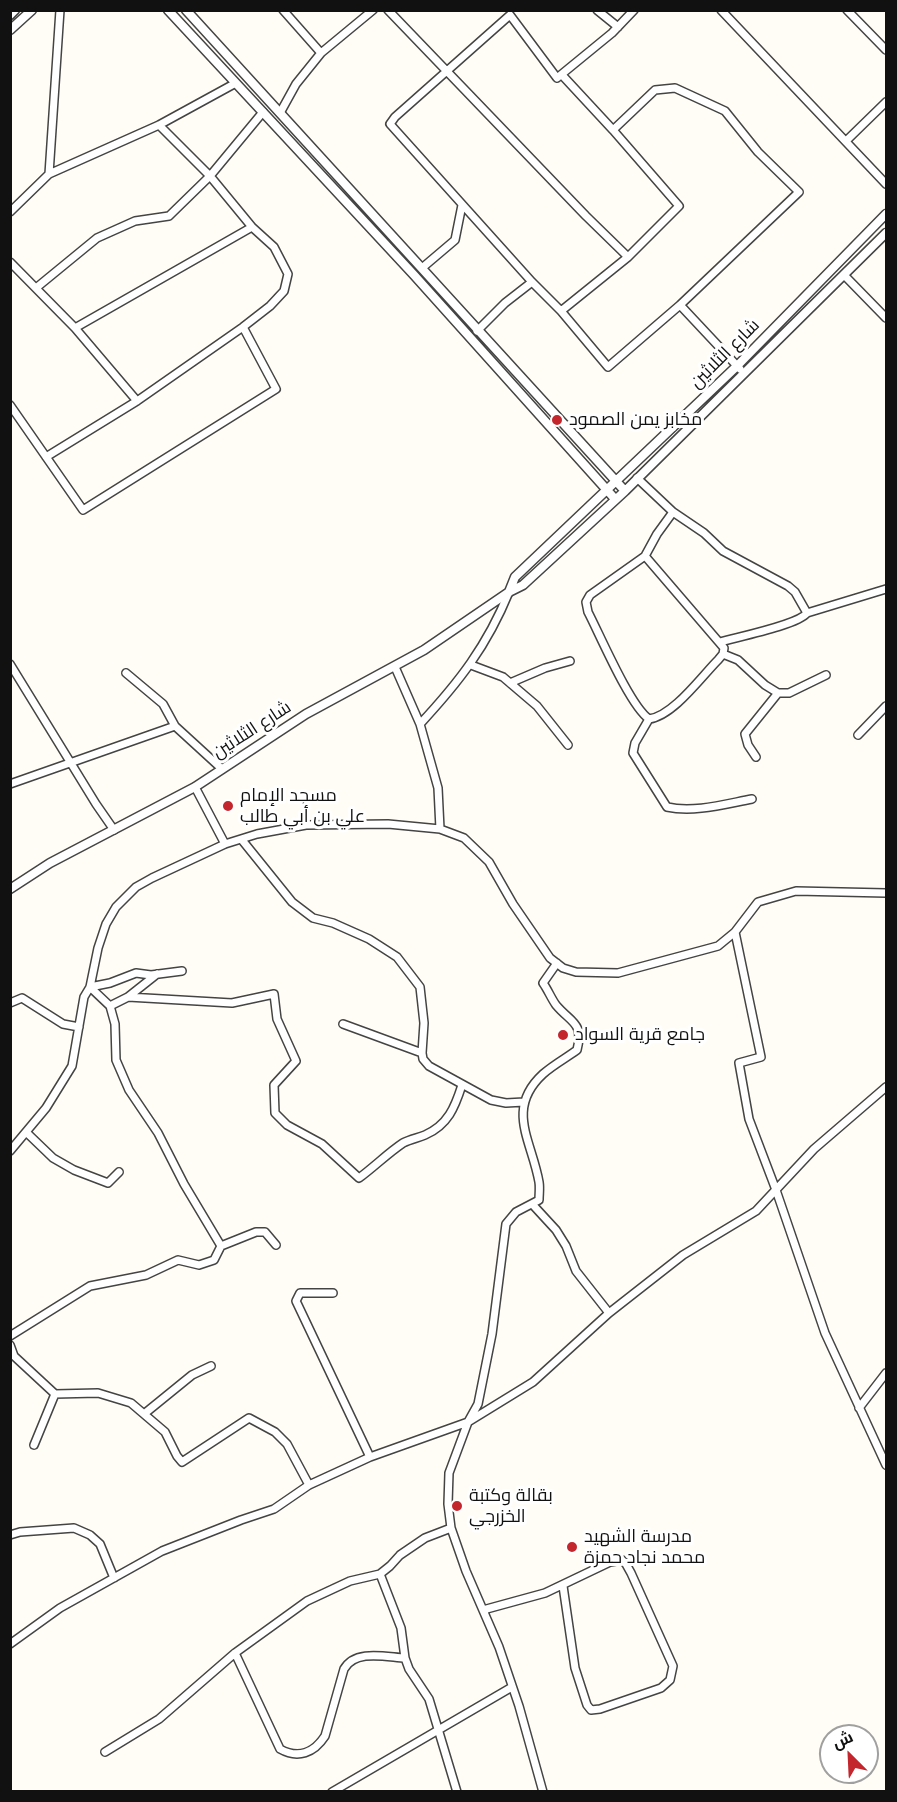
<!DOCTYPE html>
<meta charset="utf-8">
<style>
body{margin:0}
#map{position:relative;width:897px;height:1802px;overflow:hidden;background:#fffdf5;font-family:Lora,Cairo,serif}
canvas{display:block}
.frame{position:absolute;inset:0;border:12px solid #111;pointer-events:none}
.north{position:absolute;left:819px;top:1724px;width:60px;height:60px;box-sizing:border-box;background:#fff;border:2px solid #a0a0a0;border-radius:50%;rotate:336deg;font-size:16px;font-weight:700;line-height:24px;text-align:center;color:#111}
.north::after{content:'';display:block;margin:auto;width:21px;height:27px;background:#c4262e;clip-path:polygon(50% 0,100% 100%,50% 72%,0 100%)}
</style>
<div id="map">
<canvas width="897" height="1802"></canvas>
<div class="frame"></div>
<div class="north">ش</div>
</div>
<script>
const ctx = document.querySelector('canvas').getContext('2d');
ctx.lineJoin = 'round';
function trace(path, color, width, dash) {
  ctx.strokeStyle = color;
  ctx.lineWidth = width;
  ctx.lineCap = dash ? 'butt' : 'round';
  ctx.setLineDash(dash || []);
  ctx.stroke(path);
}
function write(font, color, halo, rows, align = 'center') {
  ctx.font = font + ' Lora,Cairo,serif';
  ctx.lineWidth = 6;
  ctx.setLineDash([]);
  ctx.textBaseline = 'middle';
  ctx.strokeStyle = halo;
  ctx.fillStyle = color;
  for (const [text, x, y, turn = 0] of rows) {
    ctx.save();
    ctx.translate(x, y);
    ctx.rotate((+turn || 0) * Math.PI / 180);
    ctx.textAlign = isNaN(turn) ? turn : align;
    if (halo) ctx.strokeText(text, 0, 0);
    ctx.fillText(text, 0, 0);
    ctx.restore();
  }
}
const minor = new Path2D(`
 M283 10 321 53
 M388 10 586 216 628 257 561 311
 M597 10 618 27
 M721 10 886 184
 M847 10 886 50
 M562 75 613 130 655 90 675 88 725 111 758 152 799 192 680 305 608 367 561 311 532 282 390 124 395 117 510 15 557 78 612 33 634 10
 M280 113 296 84 321 53 373 10
 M613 130 679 206 628 257
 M846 141 886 102
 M49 174 60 10
 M10 212 49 174 159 125 234 84
 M10 262 75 328 137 401
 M422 268 455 240 462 205
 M844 275 886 318
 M36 288 97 238 135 221 169 216 210 176 263 112
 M680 305 740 369
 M75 328 252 227
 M477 331 505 303 532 282
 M10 405 83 510 276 389 243 327
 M46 457 137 401 243 327 270 306 284 291 288 274 274 247 252 227 210 176 159 125
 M637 478 673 512 704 533 723 551 788 586 795 592 807 613C798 625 737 637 720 642
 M645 556 590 595 586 602 588 612C600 635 630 706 649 719 673 716 701 677 718 660L723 654 724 648 645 556 657 534 673 512
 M807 613 886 589
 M723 654 738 660 765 685 778 693H789L826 675
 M10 664 96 804 114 830
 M471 665 503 677 537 706 568 745
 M395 667 420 724 438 788 440 829
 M126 673 163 704 175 726 222 769
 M510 683 545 668 570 661
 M649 719 635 743 633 753 667 807C694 813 725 804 752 799
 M420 724C459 682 487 646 509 592
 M858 735 886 706
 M756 757 748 745 745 734 778 693
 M10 784 175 726
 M195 787 225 844
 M242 840 292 902 313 918 333 923 369 939 397 957 420 987 424 1023 422 1053 423 1059 429 1066 491 1100 506 1103 524 1102
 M735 932 761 1057 739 1063 749 1119 776 1190 825 1333 886 1465
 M157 974 128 997 232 1003 274 994 277 1019 296 1061 274 1085 275 1113 287 1125 322 1144 359 1178C374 1167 388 1153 403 1143 411 1139 418 1138 425 1135 448 1125 455 1107 462 1085
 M90 987 110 983 136 973 151 975 182 971
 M90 987 110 1006 128 997
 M10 1003 22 998 63 1024 79 1027
 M110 1006 115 1024 116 1060 129 1090 158 1133 184 1184 221 1246
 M343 1024 422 1053
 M26 1132 53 1158 74 1170 108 1183 119 1172
 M10 1151 46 1108 72 1066 84 997 90 987 98 948 106 924 116 907 136 887 152 878 225 844 257 834 306 825 388 824 440 829 464 838 489 862 513 904 550 958 563 968 576 972 618 973 718 946 735 932 758 902 796 891 886 893
 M533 1205 556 1230 566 1246 576 1271 609 1313
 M333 1293H300L296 1301 370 1457
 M10 1336 90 1286 146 1275 178 1260 199 1265 214 1260 221 1246 256 1232H265L276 1245
 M10 1345 14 1356 55 1394 34 1445
 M55 1394 98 1393 131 1403 165 1432 177 1456 182 1462 249 1418 275 1432 287 1444 309 1485
 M859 1408 886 1373
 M144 1414 192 1375 211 1366
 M10 1535 20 1532 74 1528 90 1535 100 1544 114 1578
 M380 1574 401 1628 405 1658 409 1669 429 1699 457 1792
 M483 1610 545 1593 610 1562 622 1560 626 1564 631 1573 673 1666 670 1680 661 1688 600 1709 591 1710 587 1705 575 1668 563 1586
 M10 1644 60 1608 162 1551 241 1520 274 1509 309 1485 370 1457 468 1422 533 1382 609 1313 683 1255 756 1211 814 1149 886 1087
 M235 1653 280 1749C298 1759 314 1753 325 1736L344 1669C355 1649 386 1657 405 1658
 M105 1752 159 1719 235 1653 307 1601 350 1581 380 1574 390 1566 400 1555 425 1538 451 1528
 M332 1792 512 1687
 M543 1792 519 1706 499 1647 466 1571 451 1528 448 1504 449 1473 468 1422 478 1404 492 1334 506 1224 516 1212 539 1200C539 1194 540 1188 539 1182 532 1141 505 1109 543 1074 553 1065 566 1058 577 1050 584 1022 571 1023 556 1005 551 998 548 990 543 983L557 963`);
const tertiary = new Path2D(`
 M168 10 414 275 615 499
 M186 10 625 491
 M10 15 15 10
 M10 30 32 10
 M509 592 515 577 737 366 886 214
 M10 889 50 863 195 787 306 714 424 650 509 592 523 585 625 491 886 233`);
trace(minor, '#444', 10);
trace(tertiary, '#444', 11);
trace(minor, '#fff', 7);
trace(tertiary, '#fff', 8);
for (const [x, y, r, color] of [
 [557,420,6,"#c4262e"],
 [228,806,6,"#c4262e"],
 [563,1035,6,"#c4262e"],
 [457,1506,6,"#c4262e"],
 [572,1547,6,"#c4262e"]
]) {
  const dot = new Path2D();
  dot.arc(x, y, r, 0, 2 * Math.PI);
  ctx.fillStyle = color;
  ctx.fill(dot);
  trace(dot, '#fff', 2);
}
write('18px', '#111', '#fff', [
 ["شارع الثلاثين",725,354,-45],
 ["شارع الثلاثين",252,730,-33]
]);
write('18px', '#111', '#fff', [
 ["مخابز يمن الصمود",569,420],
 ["مسجد الإمام",240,796],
 ["علي بن أبي طالب",240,817],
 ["جامع قرية السواد",575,1035],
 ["بقالة وكتبة",469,1496],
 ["الخزرجي",469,1517],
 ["مدرسة الشهيد",584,1537],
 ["محمد نجاد حمزة",584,1558]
], 'left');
</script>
